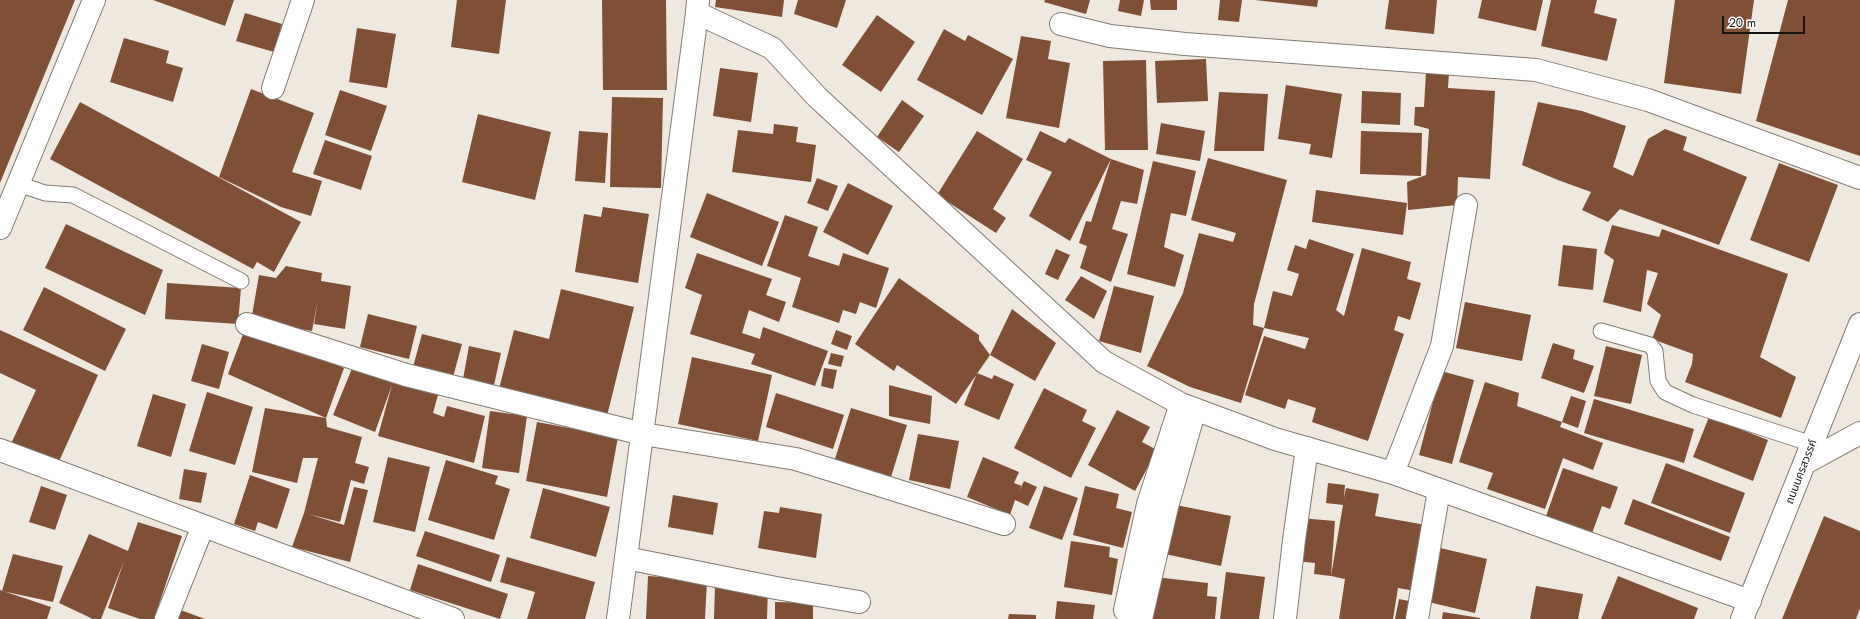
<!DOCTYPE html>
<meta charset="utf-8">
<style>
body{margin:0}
#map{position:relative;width:1860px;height:619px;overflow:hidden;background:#efe8df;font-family:Jost,sans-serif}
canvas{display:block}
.scale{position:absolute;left:1722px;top:16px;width:83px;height:18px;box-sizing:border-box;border:2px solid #161411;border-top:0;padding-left:5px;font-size:12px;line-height:14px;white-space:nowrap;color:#161411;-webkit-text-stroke:3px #fff;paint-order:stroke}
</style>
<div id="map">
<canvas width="1860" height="619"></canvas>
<div class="scale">20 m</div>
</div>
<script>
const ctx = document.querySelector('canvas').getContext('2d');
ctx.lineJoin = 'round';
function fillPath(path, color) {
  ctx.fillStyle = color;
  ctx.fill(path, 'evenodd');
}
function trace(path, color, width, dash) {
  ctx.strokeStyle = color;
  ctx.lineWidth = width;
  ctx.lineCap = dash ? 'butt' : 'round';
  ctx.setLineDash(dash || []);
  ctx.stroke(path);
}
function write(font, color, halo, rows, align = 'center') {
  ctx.font = font + ' Jost,"Noto Sans Thai",sans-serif';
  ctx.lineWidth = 4;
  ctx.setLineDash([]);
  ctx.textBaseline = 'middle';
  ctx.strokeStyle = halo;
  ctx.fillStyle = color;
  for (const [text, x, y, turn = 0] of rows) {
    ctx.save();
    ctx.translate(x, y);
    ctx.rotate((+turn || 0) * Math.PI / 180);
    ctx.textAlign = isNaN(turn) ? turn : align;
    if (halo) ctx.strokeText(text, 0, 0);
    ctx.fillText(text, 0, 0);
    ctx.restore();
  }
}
fillPath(new Path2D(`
 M0 0H75L0 183Z
 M153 0H234L225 26Z
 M457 0H506L499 54 451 47Z
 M602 0H666L667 90H603Z
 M716 0H784L782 17 715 7Z
 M798 0H846L837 28 794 14Z
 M1045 0H1090L1086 14 1044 2Z
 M1120 0H1144L1141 16 1118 11Z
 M1150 0H1177V10H1151Z
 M1220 0H1242L1239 22 1218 20Z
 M1255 0H1318L1317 7Z
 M1389 0H1437L1434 34 1385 29Z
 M1482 0H1543L1536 31 1478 18Z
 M1551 0H1597L1594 13 1617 19 1607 61 1541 46Z
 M1675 0H1754L1741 94 1664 83Z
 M1788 0H1860V156L1756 121Z
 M245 13 282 24 274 52 236 41Z
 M877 15 915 42 881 92 842 65Z
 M357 28 396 34 387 88 349 82Z
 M944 29 965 41 968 35 1013 59 982 115 917 80Z
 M1021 36 1051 41 1048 59 1070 63 1059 128 1006 118Z
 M124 38 169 51 166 63 183 68 173 102 110 82Z
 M1206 59 1208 101 1157 103 1155 61Z
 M1146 60 1148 150H1105L1103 61Z
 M720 68 758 73 751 122 713 116Z
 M1426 72 1449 73 1448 88 1495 91 1490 179 1458 177 1457 205 1408 210 1407 182 1426 175 1429 129 1414 125 1415 107H1424Z
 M1286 85 1342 94 1332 158 1309 154 1311 144 1278 139Z
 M251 89 314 113 292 172 322 181 311 216 281 207 219 177Z
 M340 90 387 106 371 151 325 135Z
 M1362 91 1401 93 1400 125 1361 123Z
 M1219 92 1268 94 1264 151H1214Z
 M612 97 663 98 661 188 610 187Z
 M902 100 924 116 899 152 877 137Z
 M80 102 301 222 274 272 257 262 253 269 50 159Z
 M1538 102 1582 111 1626 126 1613 167 1633 176 1648 139 1665 129 1687 137 1683 150 1747 177 1719 245 1620 209 1608 222 1582 210 1591 192 1558 180 1522 165Z
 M478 114 551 132 535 200 462 182Z
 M1161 123 1205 131 1200 161 1156 154Z
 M774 124 798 127 796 142 816 145 811 182 732 172 738 130 773 134Z
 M579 131 608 133 605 183 575 181Z
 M977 131 1023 159 993 209 1006 218 996 233 937 195Z
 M1040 131 1065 143 1069 138 1111 159 1070 241 1029 216 1052 172 1026 160Z
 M1361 131 1422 133 1421 176 1360 174Z
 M325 140 372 156 361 190 313 174Z
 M1208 158 1287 180 1254 304 1253 325 1264 328 1273 291 1292 296 1299 274 1287 270 1295 245 1306 249 1309 239 1354 254 1336 310 1344 316 1362 248 1411 262 1407 279 1421 283 1410 320 1398 316 1394 330 1404 334 1368 441 1312 422 1316 408 1288 399 1285 409 1245 395 1264 336 1305 349 1309 338 1264 328 1241 403 1190 387 1147 366 1183 293 1199 233 1233 242 1236 233 1191 220Z
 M1111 159 1144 170 1137 204 1121 201 1112 229 1128 234 1111 282 1080 268 1087 246 1079 243 1086 221 1091 222Z
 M1153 161 1196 171 1186 216 1171 213 1164 247 1184 255 1175 287 1127 274Z
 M1779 163 1838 185 1809 262 1750 240Z
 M817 178 838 186 828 211 807 203Z
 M848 183 893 206 868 255 823 232Z
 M1316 190 1407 203 1403 235 1312 222Z
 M707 193 779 222 762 266 690 237Z
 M603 207 649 214 638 283 575 272 584 214 601 217Z
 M785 215 818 227 808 256 839 266 843 253 889 268 876 308 860 302 856 314 843 310 839 323 792 307 801 278 767 266Z
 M66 224 163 270 145 315 45 268Z
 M1612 225 1659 237 1662 229 1788 274 1760 357 1796 377 1781 418 1685 382 1692 364 1693 354 1652 339 1661 315 1647 304 1658 273 1647 270 1641 312 1603 302 1614 260 1604 253Z
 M1563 245 1597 249 1593 290 1558 286Z
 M1056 249 1070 255 1058 280 1045 274Z
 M697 253 772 279 766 295 786 302 779 322 749 310 742 333 760 339 763 327 828 351 815 386 751 364 755 354 690 334 702 295 685 288Z
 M286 266 322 273 321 281 351 286 345 329 314 324 318 299 312 331 251 321 259 275 276 278Z
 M1081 276 1107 291 1094 319 1065 300Z
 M899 278 979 335V340L990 355 956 404 897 365 894 371 855 344Z
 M167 283 241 288 238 324 165 319Z
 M1114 286 1154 296 1141 353 1099 341Z
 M44 287 126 329 105 371 23 330Z
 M561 289 634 307 607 416 499 389 514 330 549 339Z
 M1465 302 1531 315 1522 361 1456 348Z
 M1012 309 1056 343 1035 381 990 355Z
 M368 314 417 326 409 359 360 347Z
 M245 329 344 368 326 418 228 374Z
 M0 330 98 375 56 468 10 446 36 390 0 373Z
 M836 330 852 336 847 350 831 344Z
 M422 334 462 344 453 377 413 367Z
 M1553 343 1575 350 1573 359 1594 366 1584 393 1541 378Z
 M202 344 229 352 219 389 191 381Z
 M469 346 501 353 494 385 463 379Z
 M1606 346 1642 355 1631 404 1594 396Z
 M831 353 844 356 841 367 828 364Z
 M692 357 772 375 758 441 678 424Z
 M353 366 393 382 438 395 433 413 444 417 447 406 485 416 474 463 378 436 392 385 375 432 333 415Z
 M824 368 837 370 833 389 821 386Z
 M1441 371 1474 380 1452 464 1419 455Z
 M977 373 992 379 994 375 1014 384 999 420 964 405Z
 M1485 382 1519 393 1517 406 1562 422 1560 427 1603 443 1593 470 1563 458 1545 509 1487 489 1493 473 1459 462Z
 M889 385 932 396 930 424 889 416Z
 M1044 388 1087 410 1082 421 1096 428 1071 478 1014 448Z
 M207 392 253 407 235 465 189 451Z
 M776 393 844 415 833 449 766 427Z
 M153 394 186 404 171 457 137 446Z
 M1571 396 1586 401 1578 428 1562 422Z
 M1594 399 1694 429 1684 463 1584 433Z
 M265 408 326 418 327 427 362 437 355 463 369 467 364 484 351 480 340 522 308 514 344 525 354 487 368 490 350 562 292 547 304 513 318 458H303L297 483 252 472Z
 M851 408 907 425 891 477 835 459Z
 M1117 410 1150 427 1142 442 1157 450 1135 491 1088 465Z
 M490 411 527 416 519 473 482 468Z
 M1709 417 1768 440 1753 481 1693 457Z
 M537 422 618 437 607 497 526 481Z
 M918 434 959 441 950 489 909 480Z
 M388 457 430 467 415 532 373 522Z
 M983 457 1019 472 1014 483 1022 486 1019 491 1024 481 1037 487 1028 506 1015 500 1010 515 967 497Z
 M446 460 498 476 495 484 510 489 494 540 428 520Z
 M1666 463 1745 493 1730 533 1651 503Z
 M1563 468 1618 487 1610 509 1602 506 1591 536 1545 519Z
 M184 469 207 473 201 503 179 499Z
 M250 475 290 489 277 529 258 522 255 531 234 524Z
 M1328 483 1345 485 1344 498 1346 488 1379 494 1375 516 1426 525 1415 591 1398 588 1393 619H1339L1345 579 1331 576 1343 505 1326 503Z
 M41 486 67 495 55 530 29 522Z
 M1044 486 1078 498 1062 540 1029 528Z
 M1085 486 1119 494 1116 508 1132 512 1123 548 1073 535Z
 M543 488 610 507 596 557 530 538Z
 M673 495 718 503 713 535 668 527Z
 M1633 499 1730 537 1721 561 1624 524Z
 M1176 505 1231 516 1221 566 1165 554Z
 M780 507 822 514 816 558 758 548 764 511 779 513Z
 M1824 516 1860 531V608L1856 619H1782Z
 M1300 518 1335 521 1331 576 1314 574 1315 563 1295 561Z
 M138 522 182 536 154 619H140L108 608 124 561 101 619H93L59 603 89 534 128 551Z
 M425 531 500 555 491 582 416 556Z
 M1071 541 1110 547 1109 557 1118 559 1112 595 1064 587Z
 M1436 547 1487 559 1475 613 1424 601Z
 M13 554 63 566 53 602 2 591Z
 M507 557 595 582 585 619H527L535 592 500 582Z
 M418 564 508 594 500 619 410 590Z
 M1226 572 1265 577 1259 619H1220Z
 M648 576 707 580 705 619H646Z
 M1618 576 1698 608 1694 619H1601Z
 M1155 577 1208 583 1207 596 1217 597 1215 619H1150Z
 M715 585 768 587 767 619H714Z
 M1536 586 1583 594 1578 619H1530Z
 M0 590 51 607 47 619H0Z
 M1399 599 1414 602 1412 619H1395Z
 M1057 601 1095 605 1093 619H1055Z
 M775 602 813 603V619H775Z
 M175 608 205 619H171Z
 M1443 612 1480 618V619H1442Z
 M1009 614 1036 615V619H1008Z`), '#7f4f36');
const lane = new Path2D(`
 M18 184 45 193 73 195 241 281
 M1601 331 1650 345 1655 351 1658 381 1665 392 1693 405 1812 444`);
const street = new Path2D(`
 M697 13 772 48 817 97 1104 362 1181 404 1275 439 1393 473 1750 601
 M1061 24 1110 36 1185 44 1536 70 1648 100 1860 178
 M273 88 303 0
 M0 228 94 0
 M247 324 406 375 643 434 796 459 1004 524
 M0 450 453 619
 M1393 473 1442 346 1466 205
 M626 558 776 588 859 602
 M1125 610 1148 504 1181 404
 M166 619 203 526
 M1141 619 1167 507 1195 409
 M1285 619 1294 540 1307 448
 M1417 619 1439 490`);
const secondary = new Path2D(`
 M618 619 697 13 698 0`);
const primary = new Path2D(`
 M1805 463 1860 433
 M1742 619 1860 324`);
trace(lane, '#837c74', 17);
trace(street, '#837c74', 24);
trace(secondary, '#837c74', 24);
trace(primary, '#837c74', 24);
trace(lane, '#fff', 15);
trace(street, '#fff', 22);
trace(secondary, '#fff', 22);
trace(primary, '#fff', 22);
write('11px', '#161411', '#fff', [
 ["ถนนนครสวรรค์",1802,472,-69]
]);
</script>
